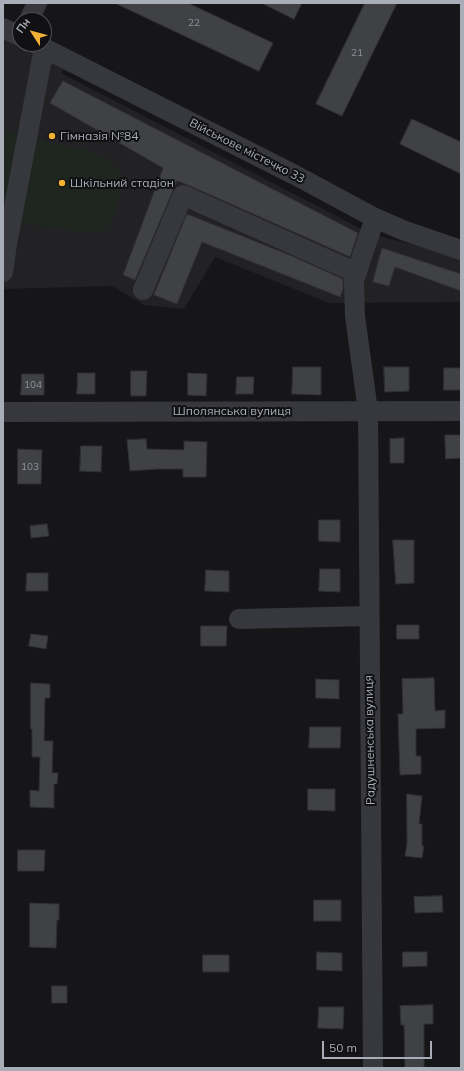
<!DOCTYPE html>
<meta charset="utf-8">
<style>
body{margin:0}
#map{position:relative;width:464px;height:1071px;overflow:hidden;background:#161618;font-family:Mulish,sans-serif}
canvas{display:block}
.frame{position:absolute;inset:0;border:4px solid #a8adb8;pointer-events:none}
.north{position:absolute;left:12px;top:12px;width:40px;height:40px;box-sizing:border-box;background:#111113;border:1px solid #4d4f55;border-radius:50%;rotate:306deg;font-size:11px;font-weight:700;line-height:16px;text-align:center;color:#a8adb8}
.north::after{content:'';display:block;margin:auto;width:14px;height:18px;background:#f2b134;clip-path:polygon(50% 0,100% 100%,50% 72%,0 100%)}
.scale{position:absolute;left:322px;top:1041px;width:110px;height:18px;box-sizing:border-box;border:2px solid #a8adb8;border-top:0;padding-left:5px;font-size:12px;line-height:14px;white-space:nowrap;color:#a8adb8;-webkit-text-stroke:3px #111113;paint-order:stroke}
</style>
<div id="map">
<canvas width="464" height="1071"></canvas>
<div class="frame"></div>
<div class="north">Пн</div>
<div class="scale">50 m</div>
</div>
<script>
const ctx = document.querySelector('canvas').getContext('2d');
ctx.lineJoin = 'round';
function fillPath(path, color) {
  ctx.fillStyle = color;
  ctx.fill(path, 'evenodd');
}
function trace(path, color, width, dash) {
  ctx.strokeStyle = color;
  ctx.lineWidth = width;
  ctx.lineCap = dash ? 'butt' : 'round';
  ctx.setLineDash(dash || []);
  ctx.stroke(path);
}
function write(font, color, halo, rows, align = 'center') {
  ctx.font = font + ' Mulish,sans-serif';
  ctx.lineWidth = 4;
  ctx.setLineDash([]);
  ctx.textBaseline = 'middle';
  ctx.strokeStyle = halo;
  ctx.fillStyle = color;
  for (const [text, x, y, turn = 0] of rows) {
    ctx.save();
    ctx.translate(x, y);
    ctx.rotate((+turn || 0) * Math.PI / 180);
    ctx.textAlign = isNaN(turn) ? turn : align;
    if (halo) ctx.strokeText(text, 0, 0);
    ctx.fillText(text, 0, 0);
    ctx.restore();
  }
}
fillPath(new Path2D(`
 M3 28 20 44H36L70 60 61 73 371 234 461 257V302L329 303 215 257 184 309 144 305 112 286 3 289Z`), '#222225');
fillPath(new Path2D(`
 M3 132 90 151 109 160 122 176C120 197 118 212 105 230L80 232 3 220Z`), '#1e261f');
const building = new Path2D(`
 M115 3H188L273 43 259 71Z
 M262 3H302L294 19Z
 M365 3H397L342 116 316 104Z
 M63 81 358 233 350 257 188 185 177 181 135 280 123 275 163 168 50 103Z
 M412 119 461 142V174L400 144Z
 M187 214 292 256 343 279V289L340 297 202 242 177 304 154 295Z
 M382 248 461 274V291L395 267 389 286 373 282Z
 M293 367H321V395L292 394Z
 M384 367H409V391L385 392Z
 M444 368H461V390H444Z
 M131 371H147L146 396H131Z
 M78 373H95V394H77Z
 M188 373 207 374 206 396 188 395Z
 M22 374H44V395H21Z
 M237 377H254L253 394H236Z
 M445 435H461V458L446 459Z
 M404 438V463H390V439Z
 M146 439 147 449 184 450V441L207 442 206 477H183V469H157L130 471 127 440Z
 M81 446H102L101 472 80 471Z
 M18 449 42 450 41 484H18Z
 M319 520H340V542L319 541Z
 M47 524 49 536 31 538 30 526Z
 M393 540H414V583L396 584Z
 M320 569H340V592L319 591Z
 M206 570 229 571V592L205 591Z
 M27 573H48V591H26Z
 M397 625H419V639H397Z
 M201 626H227L226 646H201Z
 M31 634 48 636 46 649 29 646Z
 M434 678 435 711 445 710V728L416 729V756H421V774L400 775 398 714H403L402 679Z
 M316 679 339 680V699L316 698Z
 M31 683 50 684V698H45L44 741H53L52 773H58L57 784H54V808L30 807V790L39 791 40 757H32V729H31Z
 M310 727H341L340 748H309Z
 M308 789H335V811L308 810Z
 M407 794 422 796 419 824H422V846H424L422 858 405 856 407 844Z
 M18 850H45L44 871H18Z
 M442 896 443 912 415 913 414 897Z
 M314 900H341V921H314Z
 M30 903 59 904V920H57L56 948 30 947Z
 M317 952 342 953V971L317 970Z
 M403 952H427V966L403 967Z
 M203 955H229V972H203Z
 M52 986H67V1003H52Z
 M433 1005V1024H424V1068H405L404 1025H401L400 1006Z
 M319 1007H344L343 1029 318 1028Z`);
fillPath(building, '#404145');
trace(building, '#303034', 1);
trace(new Path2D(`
 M29 20 37 3
 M3 28 20 36
 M36 44 295 175 375 218 405 231 461 250
 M3 272 7 244 44 48
 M143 290 183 195 357 273
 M3 412 461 411
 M239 619 369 616
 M373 1068 368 411 355 316 354 280 375 218`), '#37383d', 20);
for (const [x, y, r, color] of [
 [52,136,4,"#f2b134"],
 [62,183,4,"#f2b134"]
]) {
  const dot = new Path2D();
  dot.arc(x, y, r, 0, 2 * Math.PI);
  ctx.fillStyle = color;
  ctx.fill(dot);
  trace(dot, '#111113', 1.5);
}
write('10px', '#8e929b', null, [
 ["22",194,23],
 ["21",357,53],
 ["104",33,385],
 ["103",30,467]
]);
write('12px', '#a8adb8', '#111113', [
 ["Гімназія №84",60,136],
 ["Шкільний стадіон",70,183]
], 'left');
write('12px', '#a8adb8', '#111113', [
 ["Військове містечко 33",247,151,27],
 ["Шполянська вулиця",232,411],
 ["Радушненська вулиця",370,740,-91]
]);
</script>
